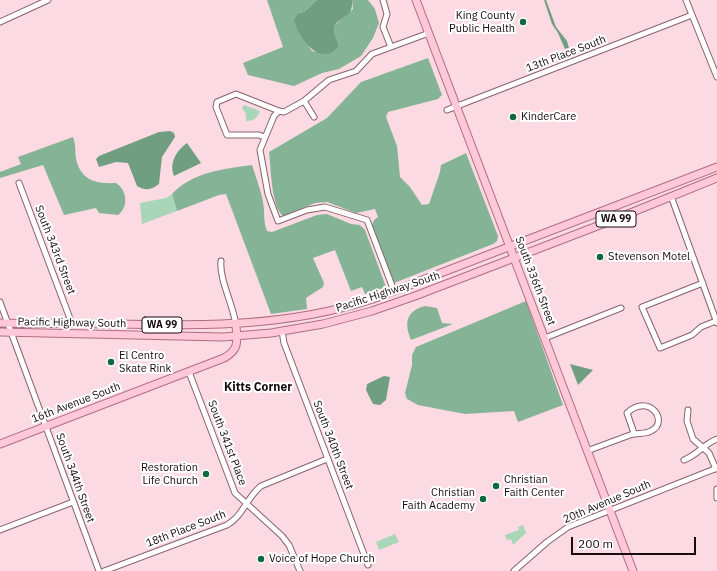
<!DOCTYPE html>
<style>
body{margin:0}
#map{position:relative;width:717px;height:571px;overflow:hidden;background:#fcdae3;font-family:"IBM Plex Sans",sans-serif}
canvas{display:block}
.scale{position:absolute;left:571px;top:537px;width:125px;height:18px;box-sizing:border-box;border:2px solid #190b0f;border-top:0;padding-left:5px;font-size:12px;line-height:14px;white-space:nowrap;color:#190b0f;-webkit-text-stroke:3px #fff;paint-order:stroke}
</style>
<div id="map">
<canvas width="717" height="571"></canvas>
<div class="scale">200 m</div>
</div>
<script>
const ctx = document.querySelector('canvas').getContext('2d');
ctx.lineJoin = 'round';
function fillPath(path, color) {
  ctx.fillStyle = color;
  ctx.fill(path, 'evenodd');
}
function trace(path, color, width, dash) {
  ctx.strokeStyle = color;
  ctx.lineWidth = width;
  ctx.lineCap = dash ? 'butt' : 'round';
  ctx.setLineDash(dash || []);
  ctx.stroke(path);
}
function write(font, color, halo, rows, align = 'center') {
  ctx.font = font + ' "IBM Plex Sans",sans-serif';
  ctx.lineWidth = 4;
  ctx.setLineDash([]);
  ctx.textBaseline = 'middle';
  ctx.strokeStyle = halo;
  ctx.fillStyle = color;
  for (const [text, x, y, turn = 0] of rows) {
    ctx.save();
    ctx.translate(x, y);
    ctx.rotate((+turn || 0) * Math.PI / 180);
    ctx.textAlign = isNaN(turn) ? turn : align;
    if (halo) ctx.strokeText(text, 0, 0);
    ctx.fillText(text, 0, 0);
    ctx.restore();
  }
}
fillPath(new Path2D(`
 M244 105 260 111C257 118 254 121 246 121V114L242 108Z
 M172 194 177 211 142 224 140 203 166 198Z
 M523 525 526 533 513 545 511 539 507 540 505 535 519 530 518 527Z
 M395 534 399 542 379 550 376 542Z`), '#a9d6b8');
fillPath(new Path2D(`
 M267 0H317L304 12 298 13 299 33 312 51C324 53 331 55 339 46L334 32 335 25 353 9 352 0H368L375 9 379 23 373 38 361 56 339 69 322 73 294 86 248 75 243 63 283 47Z
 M428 58 442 95 438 99 388 112 386 117 397 146 400 177 410 187 422 205 429 204 440 172 441 165 466 153 498 236 497 241 493 244 394 283 372 225 374 220 378 217 375 209 356 213 327 202 315 203 283 216C271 206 271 167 269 152L327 118 361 82Z
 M73 137C76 145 75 152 76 159 81 181 97 184 116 183 127 190 129 207 118 215L99 213 96 208 64 215 43 165 0 178V172L21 164 18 157Z
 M252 165C256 178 261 190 263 202 265 212 263 222 267 231L272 232 317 215 327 214 351 224 360 225 365 230 386 287 365 294 362 287 351 291 335 250 313 258 324 283 323 287 306 298 307 309 271 314 226 194 219 195 177 211 172 194C193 172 223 169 252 165Z
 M526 301 563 405 518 422 514 411 465 414 418 405 407 399 405 393 412 365V355L416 347Z
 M425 306 437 308 442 323 453 324 411 340C404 323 406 311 425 306Z`), '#84b495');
fillPath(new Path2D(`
 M317 0H352C353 18 344 14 335 25L334 32 339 46C321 68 299 40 294 20L298 13 304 12Z
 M544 0H546L556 27 567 41 569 48 565 49 558 33 552 24Z
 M170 131 174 133 175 137 162 157 159 184C151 190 146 191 137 186L128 163 116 162 99 167 96 159 99 156 159 132Z
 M187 143 201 163 174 176C169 163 176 151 187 143Z
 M570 364 593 370 578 385Z
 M384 376 390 377 386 400 380 405 373 404 366 390 367 384Z`), '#6f9e80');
const minor = new Path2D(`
 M383 0 387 14 383 27 391 47
 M686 0 717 77
 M0 22 48 0
 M304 101 329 80 356 71 372 54 429 33
 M447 110 692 15
 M279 111 284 112 304 101 314 117
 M264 137 259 135H227L216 107 217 102 236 94 279 111 274 116 260 150 268 194 278 221 307 210 325 207 367 220 394 291
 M19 183 72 324
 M671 196 717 323
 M221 261C219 279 233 304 236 325
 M703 283 642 307 660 348 692 335 701 327 716 321
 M0 302 99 571
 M282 331 284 343 368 565
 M545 338 621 308
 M189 372 235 493 282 536 289 545 300 571
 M688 410 687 421 693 439 709 453 716 469
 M587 451 630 435C637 432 644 435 651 431 670 422 649 392 627 413L634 433
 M684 460C699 454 702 445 717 439
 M717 489V498
 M0 530 73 502
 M104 571 227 525C243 516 247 497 261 486L327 459
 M514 571 547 542 568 527 717 468`);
const major = new Path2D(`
 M416 0 633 571
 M0 323C38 324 77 323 115 324 204 326 287 327 373 299L717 167
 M0 332 223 337 271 333 323 324 372 311 415 296 613 220 717 178
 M0 444 224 358C240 349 237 341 236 325`);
trace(minor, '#87626c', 7);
trace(major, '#ae6e81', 9);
trace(minor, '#fff', 5);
trace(major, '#fec8d8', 7);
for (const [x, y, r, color] of [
 [523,22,4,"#0c6a3e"],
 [513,117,4,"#0c6a3e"],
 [600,257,4,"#0c6a3e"],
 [111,362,4,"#0c6a3e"],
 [206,474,4,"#0c6a3e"],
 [496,486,4,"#0c6a3e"],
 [483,499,4,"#0c6a3e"],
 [261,559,4,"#0c6a3e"]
]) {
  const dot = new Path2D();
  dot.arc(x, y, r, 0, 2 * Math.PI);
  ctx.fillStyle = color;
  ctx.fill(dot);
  trace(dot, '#fff', 1.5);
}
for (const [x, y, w] of [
 [616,219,40],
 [162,325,40]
]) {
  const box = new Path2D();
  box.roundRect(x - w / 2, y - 8, w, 16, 3);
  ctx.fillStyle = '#fff';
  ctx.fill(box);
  trace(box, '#190b0f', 1);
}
write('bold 10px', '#190b0f', null, [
 ["WA 99",616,219],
 ["WA 99",162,325]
]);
write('11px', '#190b0f', '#fff', [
 ["King County",515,16,"right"],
 ["Public Health",515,29,"right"],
 ["KinderCare",521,117],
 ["Stevenson Motel",608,257],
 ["El Centro",119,356],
 ["Skate Rink",119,369],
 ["Restoration",198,468,"right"],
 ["Life Church",198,481,"right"],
 ["Christian",504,480],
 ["Faith Center",504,493],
 ["Christian",475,493,"right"],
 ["Faith Academy",475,506,"right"],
 ["Voice of Hope Church",269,559]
], 'left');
write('11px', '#190b0f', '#fff', [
 ["13th Place South",566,54,-21],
 ["South 343rd Street",55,250,69],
 ["South 336th Street",535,281,69],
 ["Pacific Highway South",388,292,-18],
 ["Pacific Highway South",72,323,1],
 ["16th Avenue South",76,403,-21],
 ["South 341st Place",227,443,69],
 ["South 340th Street",333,445,69],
 ["South 344th Street",75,478,70],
 ["20th Avenue South",607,502,-23],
 ["18th Place South",186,529,-21]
]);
write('bold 12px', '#190b0f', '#fff', [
 ["Kitts Corner",258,388]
]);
</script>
